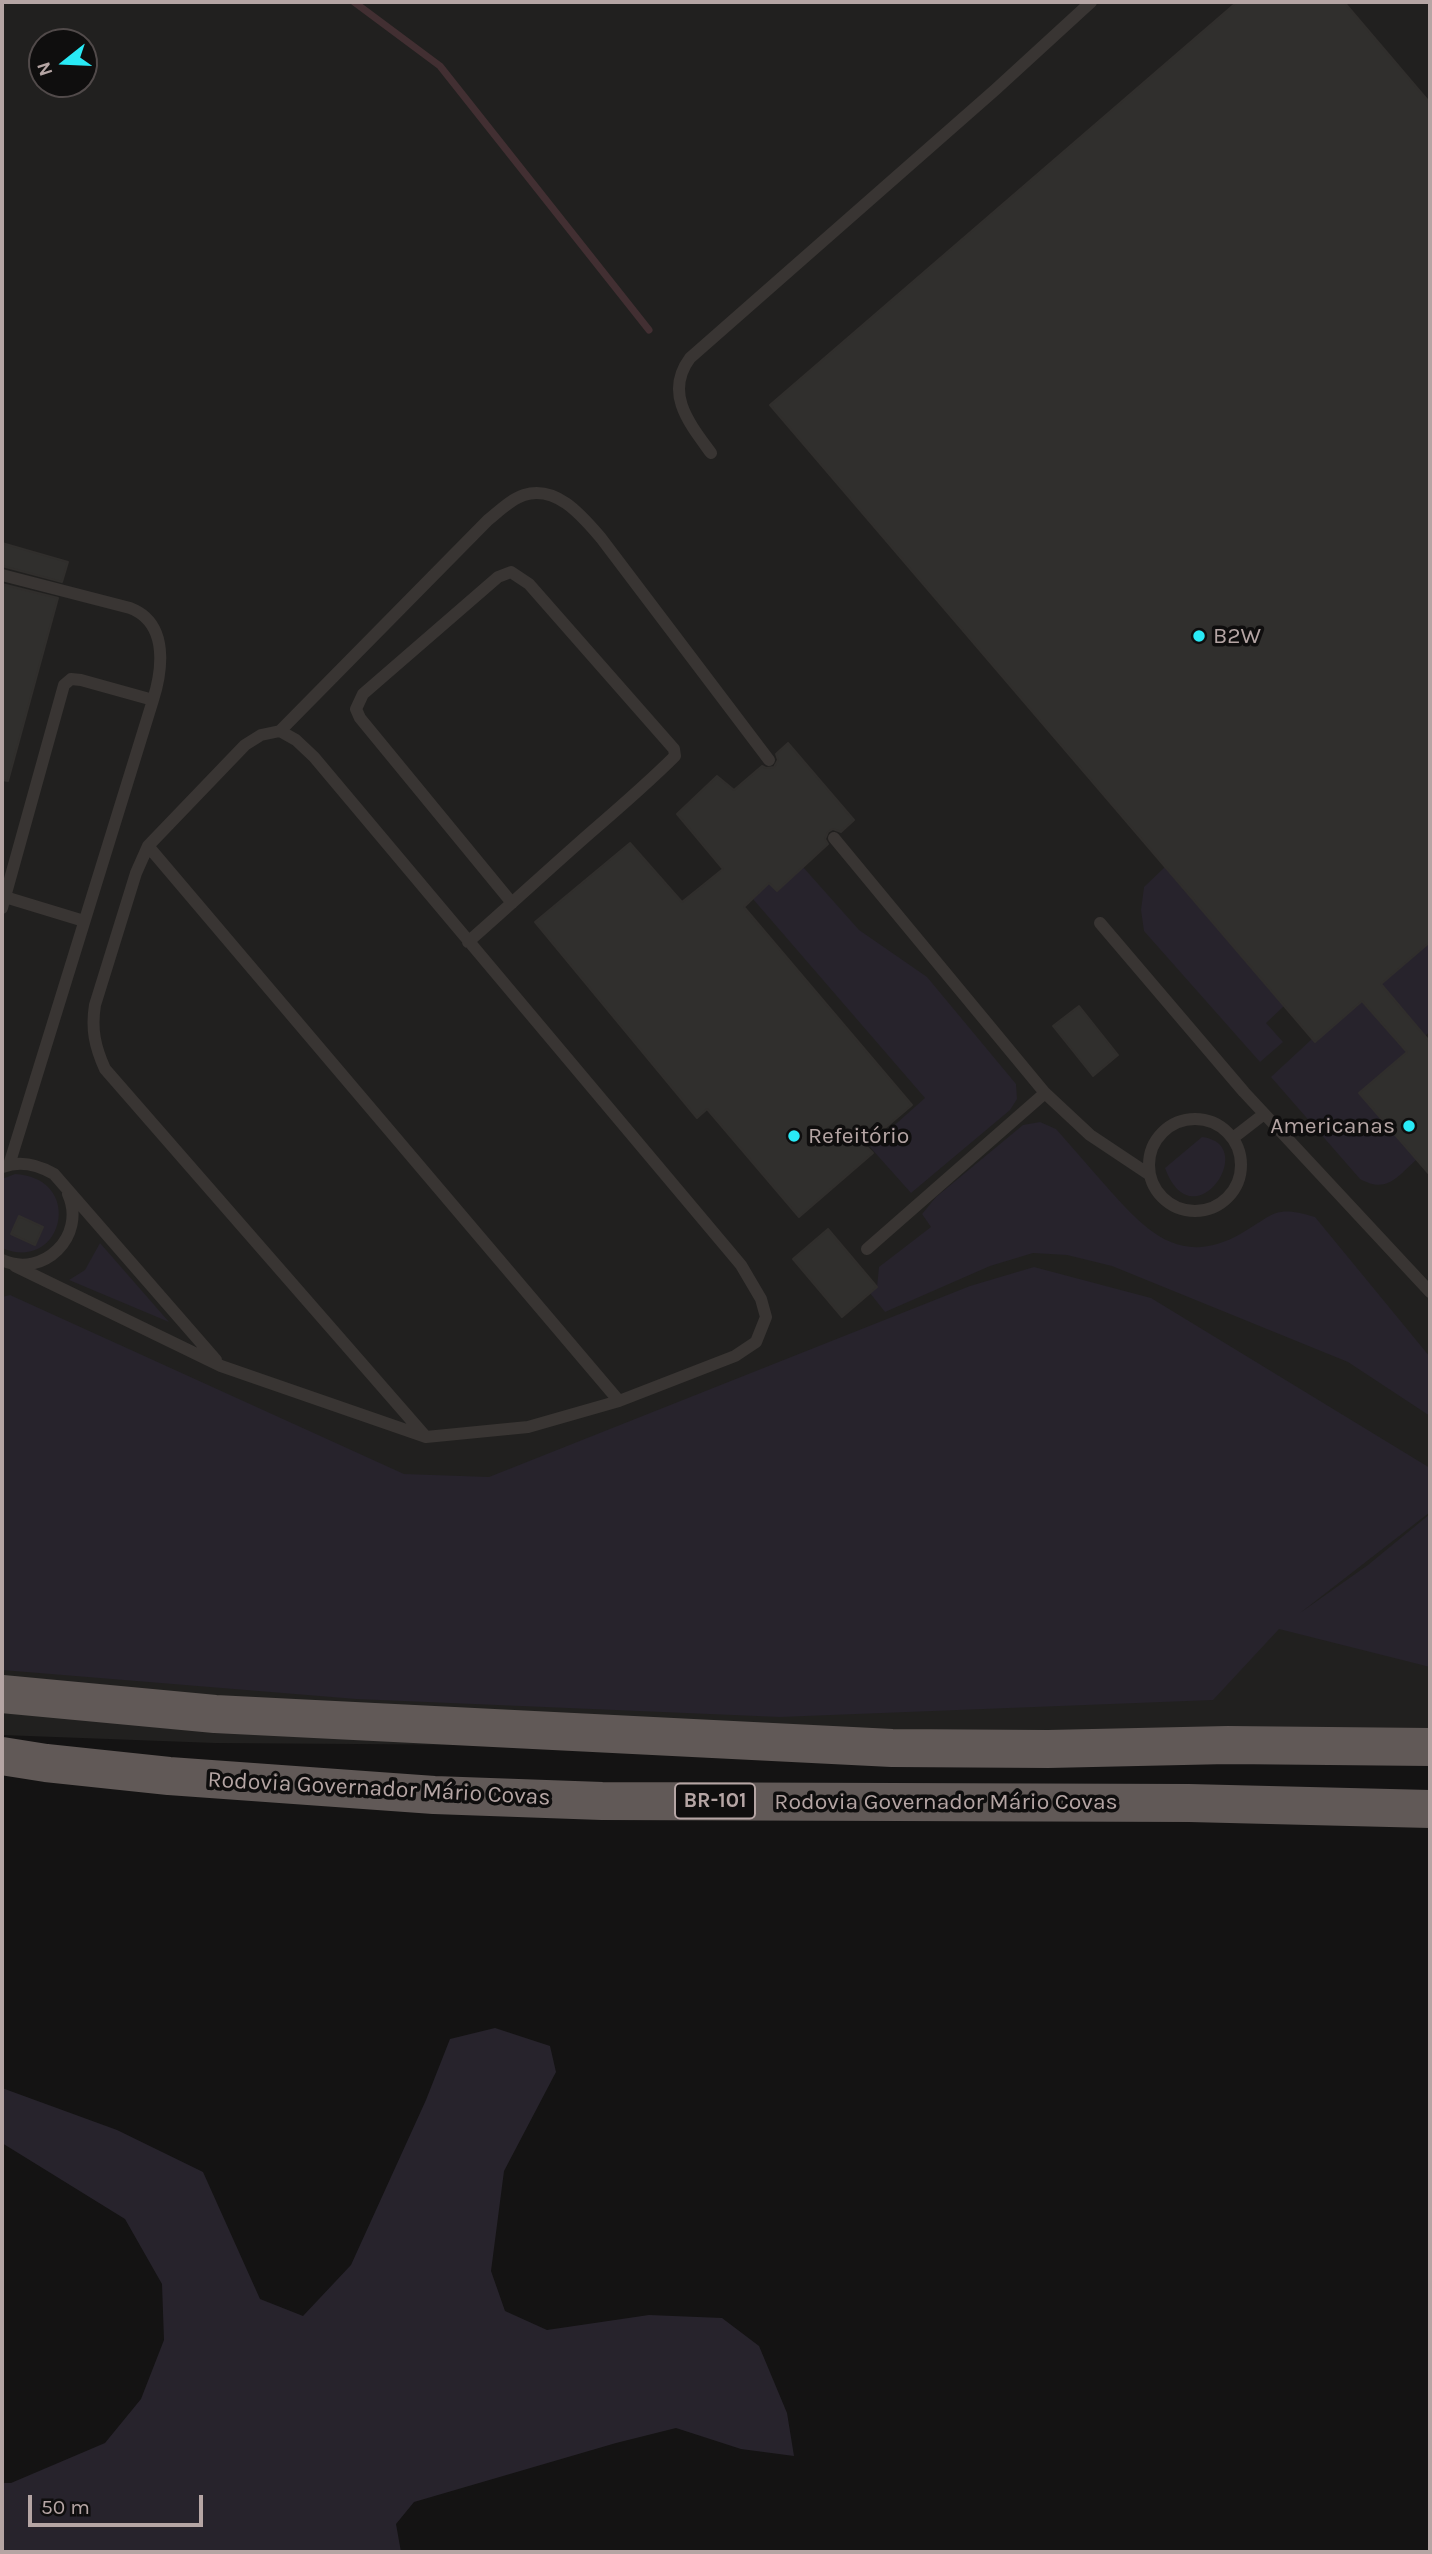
<!DOCTYPE html>
<meta charset="utf-8">
<style>
body{margin:0}
#map{position:relative;width:1432px;height:2554px;overflow:hidden;background:#141313;font-family:Karla,sans-serif}
canvas{display:block}
.frame{position:absolute;inset:0;border:4px solid #b5a5a4;pointer-events:none}
.north{position:absolute;left:28px;top:28px;width:70px;height:70px;box-sizing:border-box;background:#0f0e0e;border:2px solid #514a4a;border-radius:50%;rotate:252deg;font-size:19px;font-weight:700;line-height:28px;text-align:center;color:#b5a5a4}
.north::after{content:'';display:block;margin:auto;width:24px;height:32px;background:#29eaf6;clip-path:polygon(50% 0,100% 100%,50% 72%,0 100%)}
.scale{position:absolute;left:28px;top:2495px;width:175px;height:32px;box-sizing:border-box;border:4px solid #b5a5a4;border-top:0;padding-left:9px;font-size:21px;line-height:24px;white-space:nowrap;color:#b5a5a4;-webkit-text-stroke:5px #0f0e0e;paint-order:stroke}
</style>
<div id="map">
<canvas width="1432" height="2554"></canvas>
<div class="frame"></div>
<div class="north">N</div>
<div class="scale">50 m</div>
</div>
<script>
const ctx = document.querySelector('canvas').getContext('2d');
ctx.lineJoin = 'round';
function fillPath(path, color) {
  ctx.fillStyle = color;
  ctx.fill(path, 'evenodd');
}
function trace(path, color, width, dash) {
  ctx.strokeStyle = color;
  ctx.lineWidth = width;
  ctx.lineCap = dash ? 'butt' : 'round';
  ctx.setLineDash(dash || []);
  ctx.stroke(path);
}
function write(font, color, halo, rows, align = 'center') {
  ctx.font = font + ' Karla,sans-serif';
  ctx.lineWidth = 7;
  ctx.setLineDash([]);
  ctx.textBaseline = 'middle';
  ctx.strokeStyle = halo;
  ctx.fillStyle = color;
  for (const [text, x, y, turn = 0] of rows) {
    ctx.save();
    ctx.translate(x, y);
    ctx.rotate((+turn || 0) * Math.PI / 180);
    ctx.textAlign = isNaN(turn) ? turn : align;
    if (halo) ctx.strokeText(text, 0, 0);
    ctx.fillText(text, 0, 0);
    ctx.restore();
  }
}
fillPath(new Path2D(`
 M2 2H1430V1747L1048 1749 215 1743 2 1735ZM42 42H84V84H42Z`), '#21201f');
fillPath(new Path2D(`
 M803 867 859 930 927 977 1016 1084 1017 1099 1010 1110 911 1193 870 1147 925 1098 753 899 769 883 777 891Z
 M1165 867 1284 1006 1266 1023 1283 1042 1260 1062 1144 931 1141 910 1144 887Z
 M1430 942V1031L1425 1036 1381 984Z
 M1362 1001 1407 1052 1360 1093 1417 1159C1397 1177 1387 1194 1360 1179L1271 1077 1312 1039 1315 1041Z
 M1040 1122 1056 1129C1073 1148 1089 1167 1106 1186 1145 1230 1180 1269 1242 1233 1275 1214 1274 1205 1315 1217L1430 1357V1416L1348 1362 1112 1266 1067 1255 1033 1253 990 1266 885 1312 870 1293 877 1287 879 1267 931 1227 922 1214 936 1197 1023 1125Z
 M1202 1137C1261 1144 1193 1244 1165 1168Z
 M15 1174C86 1178 63 1274 2 1248V1179Z
 M100 1243 169 1322 69 1280 85 1270Z
 M1034 1267 1151 1298 1430 1468V1512L1300 1613 1368 1565 1430 1514V1667L1279 1629 1213 1700 780 1717 356 1699 2 1670V1297L10 1295 404 1474 489 1477 970 1286Z
 M495 2028 550 2046 556 2072 504 2171 491 2271 505 2311 547 2330 649 2315 722 2318 759 2346 787 2413 794 2456 741 2449 676 2428 616 2443 414 2502 396 2524 401 2552H2V2483H11L105 2443 141 2399 164 2340 162 2284 125 2219 2 2143V2088L117 2130 203 2172 260 2299 303 2316 351 2265 426 2100 450 2039Z`), '#27232c');
trace(new Path2D(`
 M354 2 440 66 649 330`), '#422f32', 7);
const building = new Path2D(`
 M1237 2H1344L1430 103V942L1381 984 1430 1042V1175L1359 1093 1407 1052 1362 1001 1315 1042 770 405Z
 M2 543 68 562 62 582 2 566Z
 M2 584 58 598 8 781 2 780Z
 M788 743 854 820 841 832 833 829 828 832 825 839 828 844 777 891 769 883 744 907 912 1105 865 1145 873 1153 799 1217 707 1109 697 1118 535 922 630 843 682 902 723 869 677 814 717 776 734 790 762 766 766 768 774 767 778 760 776 754Z
 M1079 1006 1118 1055 1093 1076 1053 1026Z
 M19 1216 43 1227 35 1245 11 1234Z
 M828 1229 877 1287 842 1317 793 1259Z`);
fillPath(building, '#302f2d');
trace(building, '#302e2c', 2);
trace(new Path2D(`
 M711 453C689 423 664 393 690 358L995 90 1091 2
 M2 575 130 608C135 610 141 613 145 617 167 637 161 675 153 700L9 1165
 M280 731 488 520C498 512 511 499 524 495 557 485 582 516 601 538L769 760
 M834 838 1045 1093 1090 1135 1150 1175
 M148 846 619 1401
 M5 897 64 685 71 679 81 680 153 700
 M2 908 5 897 84 921
 M1100 923 1244 1092 1430 1292
 M468 942C509 906 549 869 590 833 619 808 648 783 675 756L674 749 529 584 511 572 498 577 363 694 356 709 360 718 512 903
 M1149 1165a46 46 0 1 1 92 0a46 46 0 1 1-92 0Z
 M1233 1138 1264 1114
 M3 1167C21 1160 38 1165 54 1174L216 1360
 M867 1249 1045 1093
 M2 1260C43 1279 87 1236 68 1194
 M15 1266 221 1366 426 1437 528 1427 619 1401 735 1356 756 1342 766 1317 761 1299 741 1265 314 757 296 740 280 731 261 735 245 745 148 846 136 873 95 1005C91 1029 95 1047 105 1069L426 1437`), '#393533', 12);
trace(new Path2D(`
 M2 1694 215 1714 892 1748 1048 1749 1228 1745 1430 1747
 M2 1756 46 1763 169 1776 434 1795 602 1801 1189 1803 1430 1809`), '#615957', 38);
for (const [x, y, r, color] of [
 [1199,636,7,"#29eaf6"],
 [1409,1126,7,"#29eaf6"],
 [794,1136,7,"#29eaf6"]
]) {
  const dot = new Path2D();
  dot.arc(x, y, r, 0, 2 * Math.PI);
  ctx.fillStyle = color;
  ctx.fill(dot);
  trace(dot, '#0f0e0e', 2.5);
}
for (const [x, y, w] of [
 [715,1801,80]
]) {
  const box = new Path2D();
  box.roundRect(x - w / 2, y - 17.5, w, 35, 5);
  ctx.fillStyle = '#0f0e0e';
  ctx.fill(box);
  trace(box, '#b5a5a4', 2);
}
write('bold 21px', '#b5a5a4', null, [
 ["BR-101",715,1801]
]);
write('23px', '#b5a5a4', '#0f0e0e', [
 ["B2W",1213,636],
 ["Americanas",1395,1126,"right"],
 ["Refeitório",808,1136]
], 'left');
write('23px', '#b5a5a4', '#0f0e0e', [
 ["Rodovia Governador Mário Covas",379,1789,3],
 ["Rodovia Governador Mário Covas",946,1802]
]);
</script>
